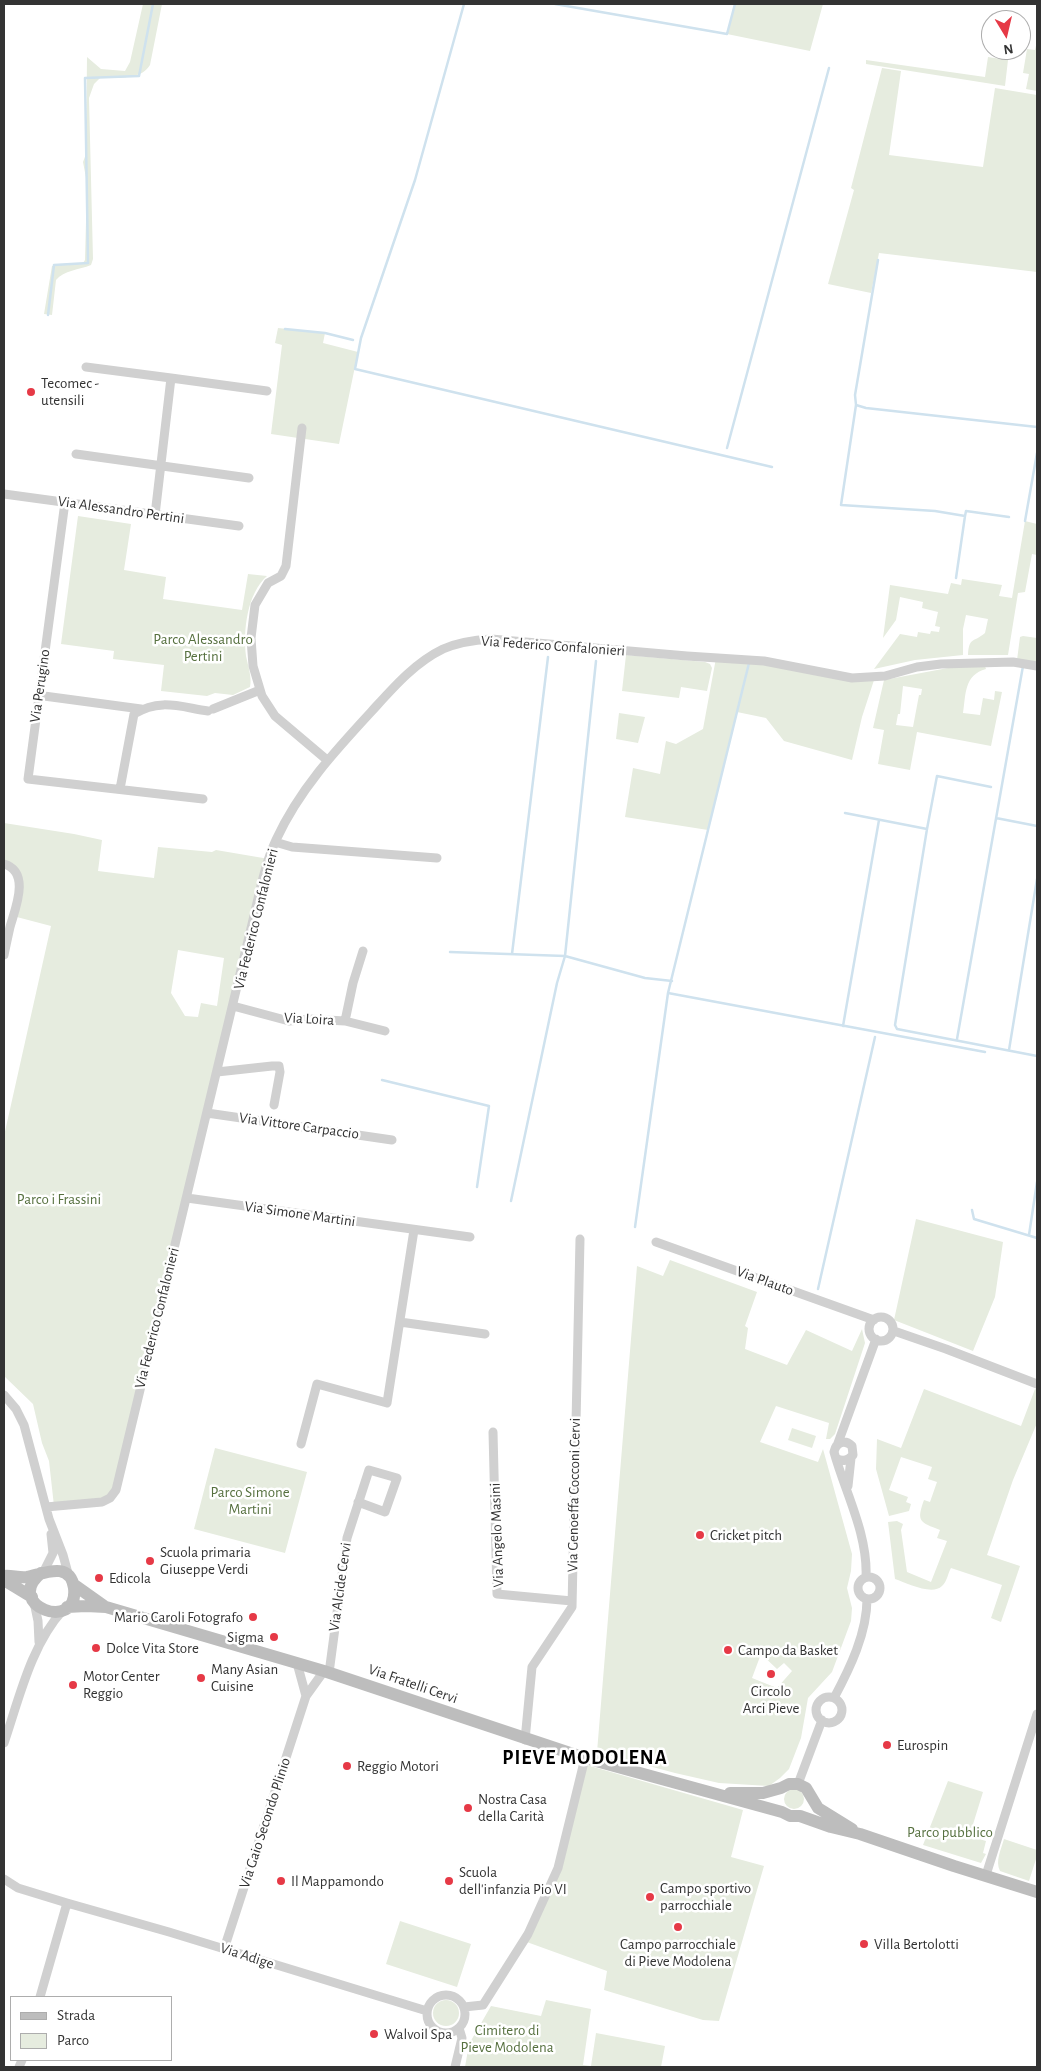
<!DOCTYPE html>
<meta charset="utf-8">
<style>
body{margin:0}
#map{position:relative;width:1041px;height:2071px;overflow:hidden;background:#fff;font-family:"Alegreya Sans",sans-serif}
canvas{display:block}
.frame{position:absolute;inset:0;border:5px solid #333;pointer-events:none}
.legend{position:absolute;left:10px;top:1996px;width:162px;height:65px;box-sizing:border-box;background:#fff;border:1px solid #adadad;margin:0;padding:6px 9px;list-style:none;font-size:15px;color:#333}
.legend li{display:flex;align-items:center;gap:10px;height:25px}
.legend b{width:25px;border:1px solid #adadad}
.north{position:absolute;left:981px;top:10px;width:50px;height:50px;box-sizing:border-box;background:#fff;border:1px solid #adadad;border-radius:50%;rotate:171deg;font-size:14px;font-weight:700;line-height:20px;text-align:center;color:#333}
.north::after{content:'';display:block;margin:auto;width:18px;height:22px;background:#e63946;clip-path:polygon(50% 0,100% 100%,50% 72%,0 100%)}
</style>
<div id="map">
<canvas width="1041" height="2071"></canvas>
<div class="frame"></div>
<ul class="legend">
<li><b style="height:6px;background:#bdbdbd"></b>Strada</li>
<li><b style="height:14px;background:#e6ecdf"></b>Parco</li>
</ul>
<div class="north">N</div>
</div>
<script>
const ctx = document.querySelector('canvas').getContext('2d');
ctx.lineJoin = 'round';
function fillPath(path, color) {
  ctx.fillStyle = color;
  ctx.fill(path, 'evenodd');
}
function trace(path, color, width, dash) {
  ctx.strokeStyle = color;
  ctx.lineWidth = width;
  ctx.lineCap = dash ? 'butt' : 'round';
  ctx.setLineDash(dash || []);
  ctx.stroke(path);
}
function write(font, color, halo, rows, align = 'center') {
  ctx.font = font + ' "Alegreya Sans",sans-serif';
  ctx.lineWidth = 5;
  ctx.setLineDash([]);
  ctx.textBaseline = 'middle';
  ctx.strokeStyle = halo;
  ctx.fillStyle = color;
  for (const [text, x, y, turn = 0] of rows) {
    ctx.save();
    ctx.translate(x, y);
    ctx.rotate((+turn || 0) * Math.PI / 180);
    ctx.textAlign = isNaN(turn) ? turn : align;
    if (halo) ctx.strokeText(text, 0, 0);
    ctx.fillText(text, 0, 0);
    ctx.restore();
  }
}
fillPath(new Path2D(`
 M143 4H162L150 65C140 81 117 77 100 78L94 84 89 98 93 259 91 265C79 270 64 270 56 280L52 315 44 314 52 266 83 263 85 260 87 183 83 162 86 154 87 57 101 69 125 71 130 62Z
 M735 4H823L810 51 727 34Z
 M1037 41V91L1026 89 1029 74 1023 73 1027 49 1035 50Z
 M988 57 1008 60 1005 86 866 64V60L985 77Z
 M882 68 901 71 889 155 983 167 995 88 1037 95V272L879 253 871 293 828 284 854 190 851 188Z
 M278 328 325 333 323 343 358 352 339 444 271 434 282 345 275 343Z
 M78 516 131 524 124 570 166 577 163 599 242 610 248 574 267 576C247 594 243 630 246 656 248 666 252 677 250 687L233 695 215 693 207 696 161 691 164 665 113 659 114 651 61 644Z
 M1025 521 1037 524V555L1032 554 1025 592 1018 593 1008 655H968C969 637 973 643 985 633L988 619 966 615 963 629V655L915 660 874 669 900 634 917 637 918 632 930 634 931 631 939 632 940 627 935 626 938 612 922 608 923 602 900 597 896 620 883 638 890 585 948 594 951 583 961 585 962 579 1002 585 999 596 1012 598Z
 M1023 636 1037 638V663L1017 660 1020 637Z
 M626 655 705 662 710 664 712 668 707 691 681 687 679 698 622 691Z
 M716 658 875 677 862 717 852 760 784 741 766 718 737 712 708 830 625 817 633 768 660 774 666 741 676 744 703 729Z
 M985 666 986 669C964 675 966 694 963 713L980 715 983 698 994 700 995 691 1002 692 991 746 917 732 910 770 878 764 884 730 873 728 884 680 953 667ZM903 686 922 689 921 695H919L913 727 896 725 898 714H900Z
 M619 713 645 717 638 743 616 739Z
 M4 823 74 834 102 840 98 871 154 878 158 847 212 852 216 850 269 859 110 1498 54 1506 49 1461 42 1443 33 1404 4 1376V1136L51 926 13 916 18 878 4 864ZM178 950 224 958 217 1006 201 1003 198 1017 185 1016 171 993Z
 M916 1219 1003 1242 995 1297 973 1351 894 1320Z
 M670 1260 757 1292 745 1326 748 1328 745 1349 787 1365 806 1330 852 1351 862 1329 865 1343 835 1434 830 1439H826L829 1423 776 1406 760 1442 818 1462 823 1449 852 1554 851 1571 847 1588 852 1608 851 1621 832 1672 808 1698 801 1738 789 1769 780 1778 769 1786 719 1783 675 1773 597 1752 637 1266 663 1276ZM761 1654 777 1669 784 1663 792 1671 777 1688 752 1678Z
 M924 1389 1021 1426 1035 1389 1037 1390V1423L1013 1480 987 1555 1020 1566 1001 1622 991 1618 1002 1585 951 1568C948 1573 947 1582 942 1586 932 1596 907 1583 895 1579L888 1522 897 1521 903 1524 901 1530 907 1572 931 1582 947 1541 937 1538 940 1530C920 1522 916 1522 924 1500L930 1502 937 1482 928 1479 932 1467 901 1457 889 1490 908 1497 906 1502 911 1504 909 1511 889 1516 876 1469 877 1439 901 1448Z
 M792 1428 816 1436 812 1448 788 1440Z
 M215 1448 307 1472 285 1553 194 1529Z
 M583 1764 743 1810 731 1857 764 1866 719 2021 703 2020 604 1990 607 1971 524 1941 558 1868Z
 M948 1781 983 1792 970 1834 972 1837 986 1841 983 1853 986 1854 981 1863 923 1845Z
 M784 1799a10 10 0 1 1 20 0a10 10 0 1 1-20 0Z
 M1004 1839 1037 1850V1856L1029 1881 1000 1871C995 1861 1001 1850 1004 1839Z
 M400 1921 471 1944 457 1987 386 1964Z
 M433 2013a13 13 0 1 1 26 0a13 13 0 1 1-26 0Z
 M546 2000 591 2009 583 2065 591 2066 596 2033 665 2046 661 2067H465L469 2044 491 2006 541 2016Z`), '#e6ecdf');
trace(new Path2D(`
 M464 4 415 180 361 338 355 369 772 467
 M555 4 727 34 735 4
 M878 260 855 395 856 405 841 505 935 511 965 516 956 578
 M48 315 54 265 88 263 85 78 139 76 153 4
 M285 329 325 333 353 340
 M856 405 866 408 1037 427
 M727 448 829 68
 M965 516 966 511 1009 517
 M1025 521 1037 453
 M845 813 927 829 895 1025 897 1029 1037 1056
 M996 818 1037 826
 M927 829 937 776 991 787
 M450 952 565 956 596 661
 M512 954 548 657
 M668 993 985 1052
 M843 1026 879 820
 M957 1039 1023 666
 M1009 1050 1037 879
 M382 1080 489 1106 477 1187
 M511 1201 557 983 565 956 645 978 672 981
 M972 1210 974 1219 1037 1238
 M635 1227 668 993 749 663
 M1029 1235 1037 1182
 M818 1289 875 1037`), '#cfe2ee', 2.5);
trace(new Path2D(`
 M86 367 171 378
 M302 428 286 566 281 576 268 583 255 605 251 638 253 666 262 696 275 716 327 760
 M76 454 249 478
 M4 494 239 526
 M65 502 28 779 203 799
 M155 515 171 378 267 391
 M44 696 141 709
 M213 709 260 690
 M120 789 134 714C160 698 180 707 208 711
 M275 842 292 847 437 858
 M4 864C31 872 15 909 10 927 8 936 6 945 4 955
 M233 1006 289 1021 309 1019 345 1021 385 1031
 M345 1021 353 983 363 951
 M217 1072 272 1066H279L280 1072 274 1105
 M207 1113 392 1140
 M187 1198 470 1237
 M656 1242 874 1320
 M869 1329a12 12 0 1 1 24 0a12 12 0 1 1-24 0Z
 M400 1322 485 1334
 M894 1331 946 1349 1037 1384
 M4 1395 16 1409 24 1425 49 1519 63 1555 69 1577
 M493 1432 497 1594 572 1601
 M838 1443 876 1339
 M301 1444 317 1384 387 1403 414 1230
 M836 1458C842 1462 848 1461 853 1455L852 1446C845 1439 836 1442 834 1452 845 1492 868 1534 866 1577
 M848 1486 851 1458
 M46 1507 102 1502 110 1498 116 1490 252 924C259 896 264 866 276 840 299 790 335 751 371 712 392 689 414 663 443 649 459 642 474 640 491 639L687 656 764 661 852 678 885 676 917 667 941 664 1013 662 1037 666
 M44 1571 53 1553 51 1534
 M858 1588a11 11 0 1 1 22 0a11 11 0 1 1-22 0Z
 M34 1602 38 1621 39 1642
 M297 1663 306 1696
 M329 1673 347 1538 369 1470 397 1478 385 1512 358 1502
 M816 1710a13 13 0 1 1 26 0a13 13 0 1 1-26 0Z
 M834 1698C850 1668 867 1633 867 1599
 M525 1740 532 1667 572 1607 580 1239
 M4 1743C19 1699 31 1645 63 1610
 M798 1784 822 1720
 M986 1875 1037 1714
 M4 1879 18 1888 67 1903 169 1932 427 2011
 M224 1949 306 1696 324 1671
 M427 2014a19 19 0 1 1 38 0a19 19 0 1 1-38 0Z
 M40 1997 67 1903
 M464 2007 483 2005 528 1934 558 1868 585 1758
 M19 2067 22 2060
 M455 2067 462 2038 459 2028`), '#d0d0d0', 9);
trace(new Path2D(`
 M4 1576C11 1575 19 1578 27 1577 43 1574 70 1560 74 1588 79 1634 2 1605 41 1573
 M4 1580 32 1597
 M73 1584 104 1606
 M67 1607 86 1606 106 1607 324 1671 585 1758 782 1812 790 1816H800L831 1827 860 1834 954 1866 1037 1892
 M730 1793H763L781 1788 789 1784H798L806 1788 818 1808 852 1829`), '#bdbdbd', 12);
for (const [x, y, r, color] of [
 [31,392,5,"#e63946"],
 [700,1535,5,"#e63946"],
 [150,1561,5,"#e63946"],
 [99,1578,5,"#e63946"],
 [253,1617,5,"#e63946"],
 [274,1637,5,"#e63946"],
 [96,1648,5,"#e63946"],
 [728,1650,5,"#e63946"],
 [771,1674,5,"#e63946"],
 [201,1678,5,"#e63946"],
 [73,1685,5,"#e63946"],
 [887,1745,5,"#e63946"],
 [347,1766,5,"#e63946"],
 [468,1808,5,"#e63946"],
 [281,1881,5,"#e63946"],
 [449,1881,5,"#e63946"],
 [650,1897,5,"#e63946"],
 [678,1927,5,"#e63946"],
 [864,1944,5,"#e63946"],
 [374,2034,5,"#e63946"]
]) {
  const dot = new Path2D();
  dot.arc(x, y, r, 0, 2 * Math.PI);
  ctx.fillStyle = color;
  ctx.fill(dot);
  trace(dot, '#fff', 2);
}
write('15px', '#333', '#fff', [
 ["Tecomec -",41,383],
 ["utensili",41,400],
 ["Cricket pitch",710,1535],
 ["Scuola primaria",160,1552],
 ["Giuseppe Verdi",160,1569],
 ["Edicola",109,1578],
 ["Mario Caroli Fotografo",243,1617,"right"],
 ["Sigma",264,1637,"right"],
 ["Dolce Vita Store",106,1648],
 ["Campo da Basket",738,1650],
 ["Many Asian",211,1669],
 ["Cuisine",211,1686],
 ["Motor Center",83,1676],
 ["Reggio",83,1693],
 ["Circolo",771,1691,"center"],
 ["Arci Pieve",771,1708,"center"],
 ["Eurospin",897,1745],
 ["Reggio Motori",357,1766],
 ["Nostra Casa",478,1799],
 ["della Carità",478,1816],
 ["Scuola",459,1872],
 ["dell'infanzia Pio VI",459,1889],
 ["Il Mappamondo",291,1881],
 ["Campo sportivo",660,1888],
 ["parrocchiale",660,1905],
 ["Campo parrocchiale",678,1944,"center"],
 ["di Pieve Modolena",678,1961,"center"],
 ["Villa Bertolotti",874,1944],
 ["Walvoil Spa",384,2034]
], 'left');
write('15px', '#333', '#fff', [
 ["Via Alessandro Pertini",121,510,8],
 ["Via Federico Confalonieri",553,646,4],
 ["Via Perugino",40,686,-82],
 ["Via Federico Confalonieri",256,919,-76],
 ["Via Loira",309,1019,3],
 ["Via Vittore Carpaccio",299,1126,8],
 ["Via Simone Martini",300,1214,8],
 ["Via Plauto",765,1281,20],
 ["Via Federico Confalonieri",157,1318,-76],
 ["Via Genoeffa Cocconi Cervi",574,1495,-89],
 ["Via Angelo Masini",497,1535,-92],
 ["Via Alcide Cervi",340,1587,-82],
 ["Via Fratelli Cervi",413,1684,19],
 ["Via Gaio Secondo Plinio",265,1823,-72],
 ["Via Adige",247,1956,18]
]);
write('15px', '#56703f', '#fff', [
 ["Parco Alessandro",203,639],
 ["Pertini",203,656],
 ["Parco i Frassini",59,1199],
 ["Parco Simone",250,1492],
 ["Martini",250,1509],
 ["Parco pubblico",950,1832],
 ["Cimitero di",507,2030],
 ["Pieve Modolena",507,2047]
]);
ctx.letterSpacing = '1px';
write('bold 20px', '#000', '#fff', [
 ["PIEVE MODOLENA",585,1758]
]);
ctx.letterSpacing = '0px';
</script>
